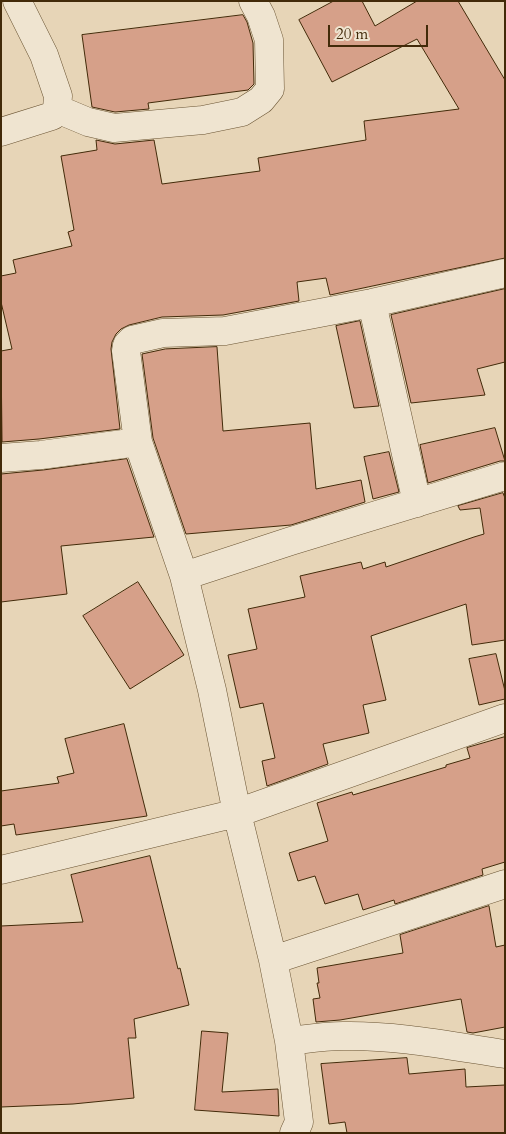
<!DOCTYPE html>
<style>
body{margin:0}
#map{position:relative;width:506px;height:1134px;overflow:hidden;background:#e7d5b7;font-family:Cardo,serif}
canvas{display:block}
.frame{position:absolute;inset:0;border:2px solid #422a09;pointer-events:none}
.scale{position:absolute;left:328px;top:25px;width:100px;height:22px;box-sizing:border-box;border:2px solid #422a09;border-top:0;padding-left:6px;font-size:15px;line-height:18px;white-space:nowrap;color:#422a09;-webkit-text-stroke:4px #efe4d0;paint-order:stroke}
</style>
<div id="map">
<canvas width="506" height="1134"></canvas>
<div class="frame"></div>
<div class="scale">20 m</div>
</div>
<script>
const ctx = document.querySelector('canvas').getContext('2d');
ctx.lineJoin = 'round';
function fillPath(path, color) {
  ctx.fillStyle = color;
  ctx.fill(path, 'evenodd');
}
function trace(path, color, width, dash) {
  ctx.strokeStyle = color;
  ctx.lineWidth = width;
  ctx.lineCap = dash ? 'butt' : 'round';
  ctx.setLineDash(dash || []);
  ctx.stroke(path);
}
const building = new Path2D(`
 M334 1H362L375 26 417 1H458L505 80V258L330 295 326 278 297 282 299 301 223 315 162 317 129 325 121 329 116 334 112 342 111 349 120 429 39 439 2 442 1 351 12 349 1 302V276L16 273 13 260 72 246 68 232 74 230 61 156 97 150 96 140 115 144 154 140 162 184 260 171 258 158 366 140 364 121 459 109 417 39 332 82 299 20Z
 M243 15 247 22 253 43 254 84 248 90 148 103 149 109 115 112 92 107 82 35Z
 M505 289V362L477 369 485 395 411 403 391 315Z
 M360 321 379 406 354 408 336 326Z
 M217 347 223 431 310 423 316 489 361 480 365 502 291 525 186 534 153 438 142 354 165 349Z
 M495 428 505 461H500L428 483 420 445Z
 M389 452 399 492 373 499 364 457Z
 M127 459 154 537 61 546 67 594 1 602V474L43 470Z
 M503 493 505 498V640L472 645 466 604 371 636 386 700 363 705 369 733 323 744 328 764 267 786 262 761 275 758 263 703 240 708 228 655 257 649 248 609 305 597 300 576 361 562 363 569 385 562 386 567 474 537 484 534 480 508 460 510 458 506Z
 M138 582 184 655 130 689 83 616Z
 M496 654 505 691V699L479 705 469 659Z
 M124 724 147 816 16 835 14 824 1 826V791L59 783 57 777 74 773 65 739Z
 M505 737V862L482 869 483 875 395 904 394 900 363 910 358 894 325 904 315 876 298 881 289 853 328 841 317 803 352 792 353 795 446 767V765L470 758 467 748Z
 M150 856 178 969 180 968 189 1005 134 1019 136 1038H128L134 1098 73 1104 1 1107V926L83 922 71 875Z
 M489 906 496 947 505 945V1027L473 1033 467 1032 461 999 340 1020 316 1022 313 999 320 998 317 983H319L317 968 403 953 400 935Z
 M202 1031 228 1033 222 1092 278 1089 279 1116 195 1110Z
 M407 1058 409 1074 465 1069 466 1087 505 1085V1133H347L345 1122 329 1124 321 1064Z`);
fillPath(building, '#d6a089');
trace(building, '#422a09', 1);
const minor = new Path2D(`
 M57 109 88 122 114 128 203 120 242 112 261 100 270 89 269 40 261 16 253 1
 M1 132 52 116 57 109 58 96 44 55 17 1
 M372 303 417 503
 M1 458 41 455 138 442
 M184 576 291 541 505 476
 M1 870 237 813 505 718
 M273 960 505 884
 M289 1041C307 1039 325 1036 343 1036 397 1035 451 1046 505 1054
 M294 1133 299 1122 289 1041 273 960 237 813 212 690 184 576 138 442 126 351 127 345 132 340 163 333 225 331 372 303 505 273`);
trace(minor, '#6b5534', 29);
trace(minor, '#efe4d0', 28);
</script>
